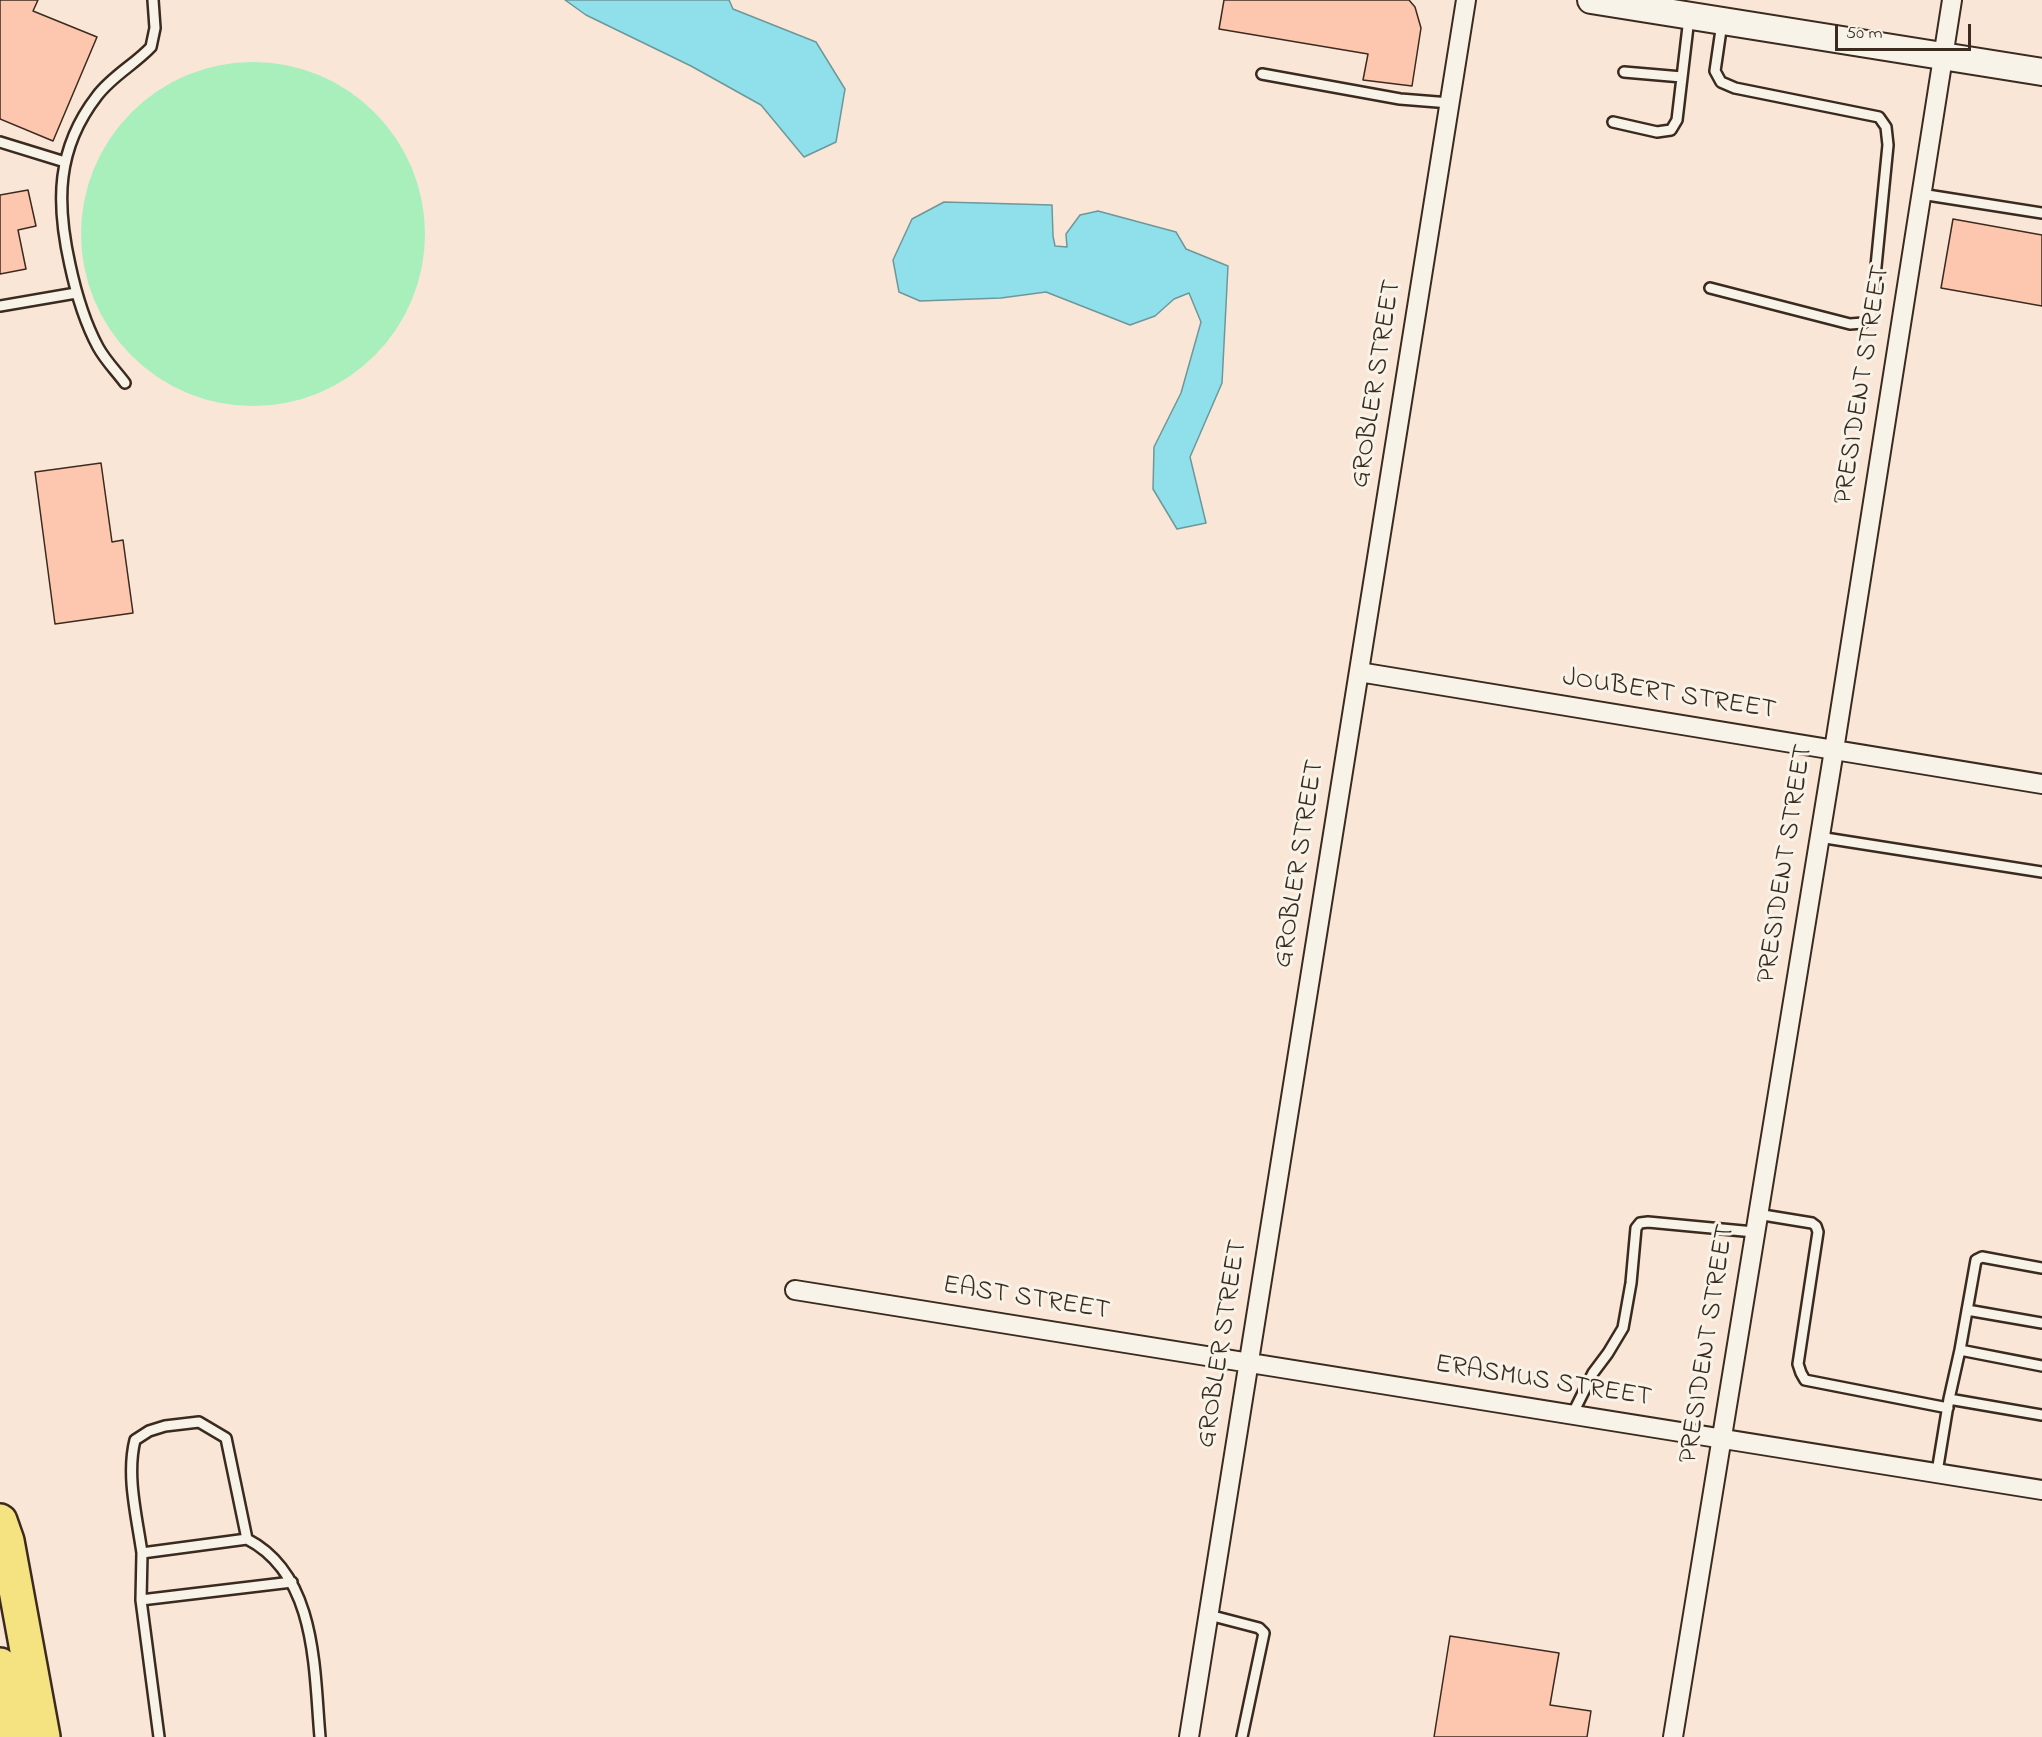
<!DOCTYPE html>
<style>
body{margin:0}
#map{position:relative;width:2042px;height:1737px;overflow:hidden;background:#f9e6d7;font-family:"Indie Flower",sans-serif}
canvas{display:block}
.scale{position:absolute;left:1835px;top:24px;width:136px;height:27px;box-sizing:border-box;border:3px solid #3b2a1e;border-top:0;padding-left:8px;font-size:18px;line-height:21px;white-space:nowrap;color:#3b2a1e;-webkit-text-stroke:4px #f7f3e8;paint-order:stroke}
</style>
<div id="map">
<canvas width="2042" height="1737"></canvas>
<div class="scale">50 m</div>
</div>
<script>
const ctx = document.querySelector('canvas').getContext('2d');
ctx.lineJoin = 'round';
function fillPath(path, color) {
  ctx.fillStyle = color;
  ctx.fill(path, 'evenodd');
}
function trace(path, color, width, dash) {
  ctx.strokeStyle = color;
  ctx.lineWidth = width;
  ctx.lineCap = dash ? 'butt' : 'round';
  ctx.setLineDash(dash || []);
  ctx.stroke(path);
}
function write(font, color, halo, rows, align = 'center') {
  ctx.font = font + ' "Indie Flower",sans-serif';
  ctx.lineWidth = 6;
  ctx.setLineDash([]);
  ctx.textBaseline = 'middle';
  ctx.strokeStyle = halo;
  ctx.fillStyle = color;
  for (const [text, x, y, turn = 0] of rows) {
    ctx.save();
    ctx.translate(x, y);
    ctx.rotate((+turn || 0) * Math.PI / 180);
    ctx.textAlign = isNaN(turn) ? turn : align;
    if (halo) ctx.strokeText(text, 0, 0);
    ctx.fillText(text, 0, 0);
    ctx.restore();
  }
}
fillPath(new Path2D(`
 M81 234a172 172 0 1 1 344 0a172 172 0 1 1-344 0Z`), '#a8efbc');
const water = new Path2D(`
 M565 0H729L733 9 816 42 845 89 836 142 804 157 761 105 691 66 586 15Z
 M944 202 1052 205 1053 236 1055 246 1067 247 1066 234 1080 215 1098 211 1176 232 1186 249 1228 266 1222 383 1190 457 1206 523 1177 529 1153 489 1154 447 1181 393 1201 322 1189 293 1174 299 1155 316 1130 325 1046 292 1001 298 920 301 899 292 893 260 912 219Z`);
fillPath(water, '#90e0ec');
trace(water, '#6e979a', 1.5);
const building = new Path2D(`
 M0 0H38L33 11 97 37 53 141 0 119Z
 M1224 0H1409L1415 7 1421 28 1412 86 1363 80 1368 54 1219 29Z
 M28 190 36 226 18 230 26 269 0 274V195Z
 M1953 219 2042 235V306L1941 288Z
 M101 463 112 542 123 540 133 613 55 624 35 472Z
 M1450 1636 1559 1653 1550 1705 1591 1711 1587 1737H1434Z`);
fillPath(building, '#fdc7af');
trace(building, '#3b2a1e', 1.5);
const lane = new Path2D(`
 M1624 72 1682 77
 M1262 74 1400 99 1450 103
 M1613 122 1657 132 1671 130 1677 120 1689 18
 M0 142 65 162
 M1921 194 2042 213
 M1710 288 1850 324 1863 323 1871 317 1888 145 1886 127 1879 117 1735 88 1721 82 1715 71 1722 23
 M0 306 76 293
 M125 383C116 371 105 360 98 347 84 321 76 293 70 265 56 203 56 149 97 96 112 76 134 65 151 47L155 28 153 0
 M1819 837 2042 872
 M1757 1214 1812 1223 1816 1226 1818 1232 1798 1364 1801 1373 1805 1380 1948 1408
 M1967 1310 2042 1323
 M1960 1350 1976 1260 1982 1257 2042 1268
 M1949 1399 2042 1415
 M1572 1415 1593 1373 1608 1353 1623 1328 1631 1283 1636 1228 1640 1223 1648 1222 1754 1232
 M1937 1472 1949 1399 1960 1350 2042 1366
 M247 1539 226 1438 199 1422 165 1426 149 1431 135 1440C126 1476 137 1517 142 1553L247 1539C317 1575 314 1669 320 1737
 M141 1600 142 1553
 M1209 1615 1259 1628 1264 1633 1242 1737
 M159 1737 141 1600 292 1582`);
const street = new Path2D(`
 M1359 672 2042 784
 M795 1290 2042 1490
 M1189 1737 1466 0
 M1673 1737 1834 750 1952 0`);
const secondary = new Path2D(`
 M1591 0 2042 72`);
const highway = new Path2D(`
 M0 1521 7 1541 43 1737
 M0 1665 11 1737`);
trace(lane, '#3b2a1e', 14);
trace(street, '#3b2a1e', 22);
trace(secondary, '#3b2a1e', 30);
trace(highway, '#3b2a1e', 38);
trace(lane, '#f7f3e8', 9);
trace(street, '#f7f3e8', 18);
trace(secondary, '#f7f3e8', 26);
trace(highway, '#f5e382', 33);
write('27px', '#3b2a1e', '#f7f3e8', [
 ["GROBLER STREET",1378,384,-81],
 ["PRESIDENT STREET",1864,385,-81],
 ["JOUBERT STREET",1669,696,9],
 ["GROBLER STREET",1301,864,-81],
 ["PRESIDENT STREET",1787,864,-81],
 ["EAST STREET",1026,1300,9],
 ["GROBLER STREET",1224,1344,-81],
 ["PRESIDENT STREET",1709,1344,-81],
 ["ERASMUS STREET",1543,1383,9]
]);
</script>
